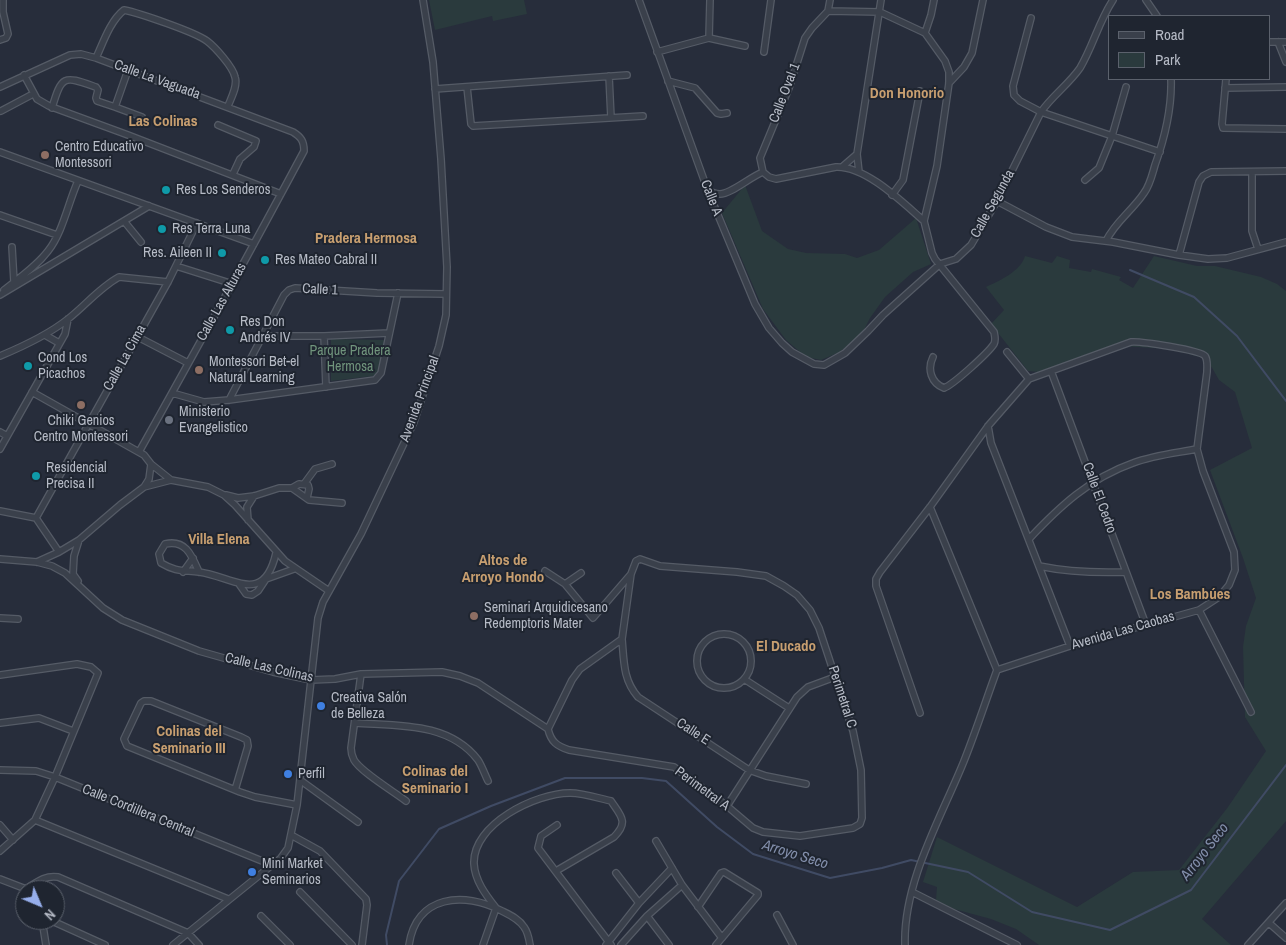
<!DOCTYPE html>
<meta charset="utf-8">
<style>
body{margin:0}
#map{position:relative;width:1286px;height:945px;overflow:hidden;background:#272d3b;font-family:"Archivo Narrow",sans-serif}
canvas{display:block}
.legend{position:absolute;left:1108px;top:15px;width:162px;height:65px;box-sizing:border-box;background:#1f2530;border:1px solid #5b616c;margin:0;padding:6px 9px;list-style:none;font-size:15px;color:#b6bbc6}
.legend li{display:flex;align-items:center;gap:10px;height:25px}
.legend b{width:25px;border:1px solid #5b616c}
.north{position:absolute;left:15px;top:880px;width:50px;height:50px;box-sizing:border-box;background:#1f2530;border:1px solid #5b616c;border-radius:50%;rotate:135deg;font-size:14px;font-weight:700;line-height:20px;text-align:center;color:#b6bbc6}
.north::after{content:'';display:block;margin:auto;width:18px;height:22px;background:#96aeeb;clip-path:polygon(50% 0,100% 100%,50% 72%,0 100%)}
</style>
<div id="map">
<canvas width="1286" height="945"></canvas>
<ul class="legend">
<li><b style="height:6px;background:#3a404b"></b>Road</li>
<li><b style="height:14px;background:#2a3a3d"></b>Park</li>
</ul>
<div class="north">N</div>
</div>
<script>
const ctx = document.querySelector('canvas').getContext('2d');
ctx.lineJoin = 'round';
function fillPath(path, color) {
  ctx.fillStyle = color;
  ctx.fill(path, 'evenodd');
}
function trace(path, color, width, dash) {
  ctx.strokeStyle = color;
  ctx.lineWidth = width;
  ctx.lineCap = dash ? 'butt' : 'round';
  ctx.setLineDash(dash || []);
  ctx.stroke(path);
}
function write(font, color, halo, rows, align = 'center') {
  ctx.font = font + ' "Archivo Narrow",sans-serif';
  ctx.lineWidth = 4;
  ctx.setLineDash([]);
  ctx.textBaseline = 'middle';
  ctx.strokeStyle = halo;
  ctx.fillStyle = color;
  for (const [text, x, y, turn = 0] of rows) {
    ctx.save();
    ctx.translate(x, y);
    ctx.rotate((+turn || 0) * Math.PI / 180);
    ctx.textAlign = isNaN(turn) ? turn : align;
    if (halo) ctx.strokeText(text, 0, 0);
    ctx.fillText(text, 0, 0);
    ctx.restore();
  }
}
fillPath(new Path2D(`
 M429 0H524L527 14 493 21 492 16 435 30Z
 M745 185 762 231 788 249 806 253 845 254 857 258 879 250 916 218 931 264 913 272 885 297 870 318 863 332 840 352 821 360 806 357 786 340 763 309 722 213Z
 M1025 256 1052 263 1057 256 1070 260 1069 268 1091 272 1092 269 1121 277 1119 280 1133 288 1154 256 1197 266H1215L1261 277 1277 284 1286 291V821L1202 919 1231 945H1039L1016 929 991 919 954 909 936 900 937 887 923 882 937 837 1077 907 1133 872 1179 870 1228 807 1266 751 1245 717 1243 647 1246 626 1256 598 1243 558 1210 470 1252 448 1235 392 1219 380 1207 359 1170 349 1120 346 1038 372 1028 371 991 324 1004 310 986 287C999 281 1021 271 1025 256Z
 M331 339 385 340 379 371 373 376 331 381Z`), '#2a3a3d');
trace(new Path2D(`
 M1130 270 1194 297 1237 336 1286 401
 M387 945 386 935 399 881 439 829 491 806 565 778H642L666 781 717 827 753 854 830 878 882 868 911 860 968 872 1032 912 1110 930 1191 890 1286 765`), '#404b64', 2);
const minor = new Path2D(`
 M639 0 708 191 755 304 769 328 782 343 792 352 814 364 824 365 845 353 868 331 883 315 940 264 956 259 971 245 997 201 1041 112C1052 96 1069 84 1080 68 1093 46 1099 21 1113 0
 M1146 0 1157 16
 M828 11 830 0
 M1031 18 1013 86 1014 95 1020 101 1041 112 1160 152
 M925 33 931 15 934 0
 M709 38 710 0
 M0 40 6 38 8 34 3 12V0
 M1270 42H1286
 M1278 42 1286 62
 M657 52 709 38 745 46
 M764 52 771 0
 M96 58C103 43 110 21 124 10 139 13 195 32 207 41 215 47 233 67 235 77 238 86 231 98 228 106
 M24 75 37 99 49 106 128 135 281 194
 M609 76 611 118
 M1226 79 1222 124 1223 128 1286 129
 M668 81 695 88 717 113 721 114 727 113
 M949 83 964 67 972 53 983 0
 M0 87 70 55 81 54 96 58 293 132C301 137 304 141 304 151 250 252 195 352 139 452
 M467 87 471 124 473 126 643 116
 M1225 88 1286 87
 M435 89 627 75
 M115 107 142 117
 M52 108C62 74 64 76 96 87L98 90 96 98 97 101 115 107 128 70
 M1 111 33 94
 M218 125 256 141 254 147 240 159 233 174
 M0 152 254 244
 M842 167 857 154
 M763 172 769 177 776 179 836 167C866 166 902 202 924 221
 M859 172 857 154 881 0
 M1252 172V231L1258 249
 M1085 180 1099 168 1112 136 1126 87
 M708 191C712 192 716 194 720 194 731 194 750 177 763 172L760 158 789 88 805 38 812 28 828 11 880 12 925 33 945 61 949 72V83L937 166 924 221
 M892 195 903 180 920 91
 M997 201 1046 227 1072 237 1113 242 1179 255 1208 259 1227 258 1286 242
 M0 215 57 235
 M124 221 141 242
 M924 221 932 253 935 259 994 332C995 337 996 340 994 344 988 353 954 384 944 388 931 383 927 369 933 357
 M1106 241C1115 222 1132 211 1144 193 1150 185 1152 175 1155 165 1165 137 1172 109 1171 79
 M12 247 14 282
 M1179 255 1199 182 1203 176 1211 172 1286 171
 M176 266 233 284
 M4 290C19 278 36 267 48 251 63 232 68 203 78 181
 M0 295 149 206
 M45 335 59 343
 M136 336 188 363
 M262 336H324L389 333
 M324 336 326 387
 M1007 352 1029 379
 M0 356C24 346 48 335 68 319 85 306 99 288 119 277L168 282
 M1051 371 1146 625
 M32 392 144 455 151 464 149 479 144 487
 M172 393 204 402 229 400 375 380 381 373 398 293
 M229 400 284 295 289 290 295 288 377 293 446 294
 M988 426 991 443 1070 646
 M0 432 7 436
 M0 449 65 334 68 319
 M151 464 171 480
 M304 484 315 469 332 464
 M292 488 299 484 308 485 309 489 307 498
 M226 495 238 498 254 496 279 488H292L309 500 342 503
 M930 507 997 670
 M0 511 36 518
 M36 518 168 282 197 223
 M36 518 59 552
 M248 520 247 507 254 496
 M1029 539C1059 507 1090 478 1133 463 1154 455 1176 453 1197 449
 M0 559 37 562 52 566 65 573 103 608 122 620 199 651 273 672 311 680 335 679 361 674 442 672 460 676 478 683 548 729
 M640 559 660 566 737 572 766 576 784 586 797 595 810 610 819 628 853 731 861 770 862 818 860 824 853 828 800 836 763 832 753 828 727 806 674 767 569 750C557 746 551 742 548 729L572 680 580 669 622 639 631 574 636 561Z
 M37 562 59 552 79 540
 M1039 566C1068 572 1097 573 1126 572
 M545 571 565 584 593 618 631 574
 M183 572 193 558
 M199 572C192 556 186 539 165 544L159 554 161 563C176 572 183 570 199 572 234 577 264 606 276 553
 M78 581 73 574 74 556 79 540 120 505 144 487 171 480 208 487 224 495 235 505 285 561 329 591
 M239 584 246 594 252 595 258 591 266 579 294 569
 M565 584 581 573
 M1199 610 1251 712
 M0 618 18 619
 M697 661a27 27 0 1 1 54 0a27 27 0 1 1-54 0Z
 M622 639C624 661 623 680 638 697L749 770 766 776 806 784
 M361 674 351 748C351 752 352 756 354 760 361 772 393 791 406 801
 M0 675 77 664 91 667 98 673 55 777 35 820 0 851
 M744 679 789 708
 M0 723 39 718 73 731
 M355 723C398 726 449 722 478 760 482 766 485 775 488 781
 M0 770 36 771 55 777 272 865
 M300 780 358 822
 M235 790 248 746 247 740 241 737 151 701H144L141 703 124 739 127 746 240 792 255 797 297 805
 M727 806 797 697 808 687 835 677
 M35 820 228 899
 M0 825 13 840
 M557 825 541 836 538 848 611 945
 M291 835 320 851 366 899 367 905 362 945
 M656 841 682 885 722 938
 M616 873 639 903
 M0 879 26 889
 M26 889C37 882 45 875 58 877L188 933 199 945
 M300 892 352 945
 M912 892 1017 945
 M698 907 721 873 724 872 758 893V895L716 945
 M496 908C486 895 475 881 474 864 472 824 536 793 570 793 583 793 598 798 611 801 621 816 629 822 614 837L556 871
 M777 915 793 945
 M261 916 290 945
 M647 916 669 945
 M42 920 46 945
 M50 920 105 945
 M1269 923 1286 938
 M173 945 272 865 280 859 288 848 297 805 318 618 323 602 361 534 414 422 439 346 446 315 447 267 441 159 433 62 423 0
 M409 945C416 895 464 891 502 911 510 915 519 919 524 927 528 932 529 939 530 945
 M483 945 496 908
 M606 945 639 903 672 868
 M621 945 647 916 682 885
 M905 945C903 882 941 818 964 761 976 731 986 700 997 670L1070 646 1199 610 1219 597 1229 585 1235 570 1234 552 1203 471 1197 449 1207 372C1207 367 1208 360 1205 356 1200 350 1140 341 1131 342L1029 379 988 426 930 507 880 572 876 579V586L920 713
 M1248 945 1286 903`);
trace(minor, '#555b66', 8);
trace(minor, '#3a404b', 5.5);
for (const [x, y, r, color] of [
 [45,155,5,"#8d6e63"],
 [166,190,5,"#0f9aa8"],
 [162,229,5,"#0f9aa8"],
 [222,253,5,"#0f9aa8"],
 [265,260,5,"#0f9aa8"],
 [230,330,5,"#0f9aa8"],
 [28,366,5,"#0f9aa8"],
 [199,370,5,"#8d6e63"],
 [81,405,5,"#8d6e63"],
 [169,420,5,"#6b7280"],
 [36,476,5,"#0f9aa8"],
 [474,616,5,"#8d6e63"],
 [321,706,5,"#3f7fe0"],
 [288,774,5,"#3f7fe0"],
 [252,872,5,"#3f7fe0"]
]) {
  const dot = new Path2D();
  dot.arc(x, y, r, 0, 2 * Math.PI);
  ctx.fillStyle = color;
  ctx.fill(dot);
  trace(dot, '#1f2530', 2);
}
write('14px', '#b6bbc6', '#1f2530', [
 ["Calle La Vaguada",157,80,20],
 ["Calle Oval 1",785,93,-69],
 ["Calle A",711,198,69],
 ["Calle Segunda",993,204,-61],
 ["Calle 1",320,290,3],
 ["Calle Las Alturas",222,302,-61],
 ["Calle La Cima",125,358,-61],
 ["Avenida Principal",420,399,-70],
 ["Calle El Cedro",1099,498,70],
 ["Avenida Las Caobas",1123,631,-16],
 ["Calle Las Colinas",269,668,13],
 ["Perimetral C",842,697,72],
 ["Calle E",693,732,33],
 ["Perimetral A",702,789,36],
 ["Calle Cordillera Central",138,811,22]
]);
write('14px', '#b6bbc6', '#1f2530', [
 ["Centro Educativo",55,147],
 ["Montessori",55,163],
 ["Res Los Senderos",176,190],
 ["Res Terra Luna",172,229],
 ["Res. Aileen II",212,253,"right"],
 ["Res Mateo Cabral II",275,260],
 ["Res Don",240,322],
 ["Andrés IV",240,338],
 ["Cond Los",38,358],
 ["Picachos",38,374],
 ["Montessori Bet-el",209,362],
 ["Natural Learning",209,378],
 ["Ministerio",179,412],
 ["Evangelistico",179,428],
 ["Chiki Genios",81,421,"center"],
 ["Centro Montessori",81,437,"center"],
 ["Residencial",46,468],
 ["Precisa II",46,484],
 ["Seminari Arquidicesano",484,608],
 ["Redemptoris Mater",484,624],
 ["Creativa Salón",331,698],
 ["de Belleza",331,714],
 ["Perfil",298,774],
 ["Mini Market",262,864],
 ["Seminarios",262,880]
], 'left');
write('14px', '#70947c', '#1f2530', [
 ["Parque Pradera",350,351],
 ["Hermosa",350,367]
]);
write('bold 15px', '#c89f70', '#1f2530', [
 ["Don Honorio",907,94],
 ["Las Colinas",163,122],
 ["Pradera Hermosa",366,239],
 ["Villa Elena",219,540],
 ["Altos de",503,561],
 ["Arroyo Hondo",503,578],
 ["Los Bambúes",1190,595],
 ["El Ducado",786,647],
 ["Colinas del",189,732],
 ["Seminario III",189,749],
 ["Colinas del",435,772],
 ["Seminario I",435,789]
]);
write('italic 15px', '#828eaa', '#1f2530', [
 ["Arroyo Seco",1205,852,-52],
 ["Arroyo Seco",795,855,17]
]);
</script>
